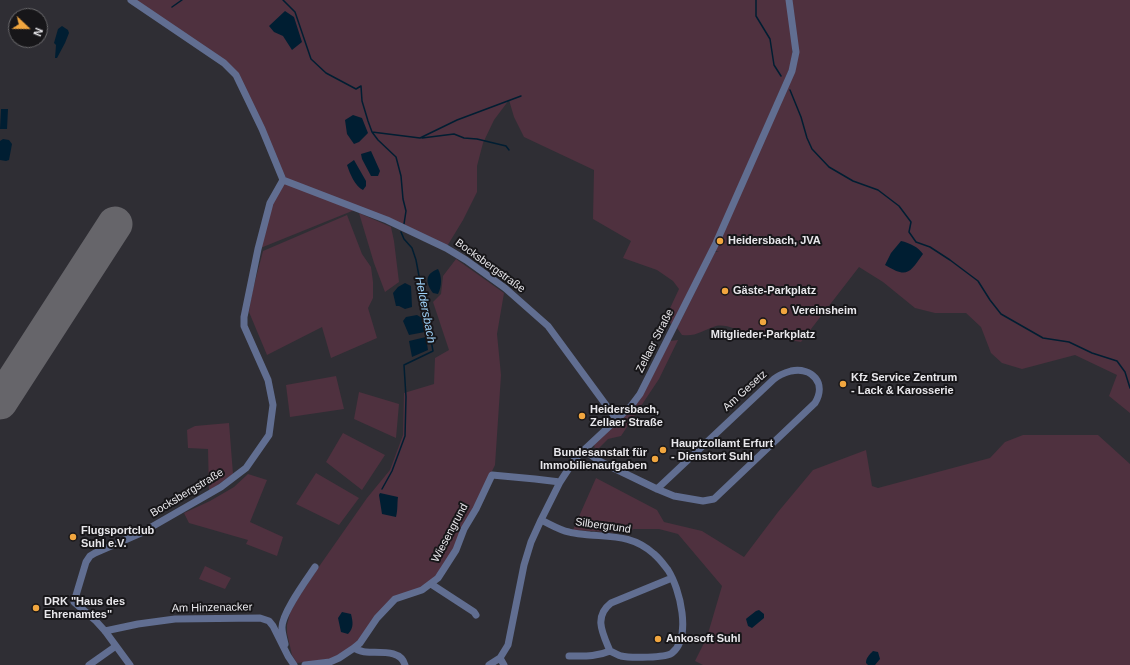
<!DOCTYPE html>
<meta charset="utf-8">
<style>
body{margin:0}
#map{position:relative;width:1130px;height:665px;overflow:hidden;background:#2f2e34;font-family:Helvetica,sans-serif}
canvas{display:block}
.north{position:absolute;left:8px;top:8px;width:40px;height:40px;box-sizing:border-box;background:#171619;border:1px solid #6b6a6d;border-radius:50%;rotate:112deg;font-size:11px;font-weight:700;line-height:16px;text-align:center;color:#e8e7eb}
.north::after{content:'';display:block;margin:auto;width:14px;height:18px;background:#f1a63f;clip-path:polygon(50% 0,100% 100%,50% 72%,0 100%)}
</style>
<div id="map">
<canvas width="1130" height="665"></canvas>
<div class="north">N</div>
</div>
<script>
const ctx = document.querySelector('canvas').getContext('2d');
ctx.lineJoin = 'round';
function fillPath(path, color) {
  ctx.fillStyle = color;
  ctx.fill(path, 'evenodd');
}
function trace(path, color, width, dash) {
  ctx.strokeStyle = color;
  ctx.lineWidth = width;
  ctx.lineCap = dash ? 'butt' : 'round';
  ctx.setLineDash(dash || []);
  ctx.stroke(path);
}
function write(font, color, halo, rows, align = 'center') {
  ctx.font = font + ' Helvetica,sans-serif';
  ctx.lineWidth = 4;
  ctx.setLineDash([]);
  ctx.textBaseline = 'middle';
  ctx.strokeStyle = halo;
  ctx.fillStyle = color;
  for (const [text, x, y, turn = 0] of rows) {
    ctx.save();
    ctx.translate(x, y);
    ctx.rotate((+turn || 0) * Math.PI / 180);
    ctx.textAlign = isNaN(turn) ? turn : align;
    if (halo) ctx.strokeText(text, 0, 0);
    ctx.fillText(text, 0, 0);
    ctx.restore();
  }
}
fillPath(new Path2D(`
 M131 0H787L793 43 791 65 711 248 673 325 665 319 679 289 673 281 657 270 623 258 631 241 593 219 594 170 524 137 514 117 509 100 494 120 483 143 477 166V192L463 220 446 248 357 209 258 249 270 203 283 180 236 75Z
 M791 0H1130V413L1109 396 1117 375 1075 355 1022 369 1002 363 991 353 981 327 966 313H935L915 308 883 282 859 267 801 342 772 337 749 331 746 335C738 330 726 324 716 326 703 330 696 337 682 335L677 328 715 252H719L713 250 794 65Z
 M359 213 391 227 394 241 399 282 385 292 374 263Z
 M347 215 362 254 371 267 373 282V298L368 308 377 338 331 358 322 327 267 355 249 312 252 293 263 251Z
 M456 259 504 293 497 334 501 375 495 465 454 549 436 577 421 589 394 597 358 641 349 650 329 659 297 663 292 655 287 633V625L290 613 297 600 318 568 367 498 390 470 403 435 404 393 434 384 435 358 449 350 433 302 441 294 443 276Z
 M678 340 659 379 621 436 608 439 595 452 594 443 621 419 670 341Z
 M336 376 344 409 290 417 286 385Z
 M359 392 399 404 396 438 354 419Z
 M229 423 233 474 209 491 208 449 188 448 187 430 195 426Z
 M343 433 385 455 362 490 326 462Z
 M1023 435H1098L1130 464V665H703L695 661 707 637 722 586 678 534 659 529H634L625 533 573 530 596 478 657 510 664 522 702 531 744 557 778 512 813 470 866 450 872 486 878 488 990 458 1005 442Z
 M316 473 359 498 339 525 296 504Z
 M248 474 267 480 250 522 283 537 277 556 246 544 248 540 189 523 184 513 210 501 234 487Z
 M205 566 231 578 225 589 199 579Z`), '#4f313f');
fillPath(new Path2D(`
 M285 11 294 17 302 42 292 50 283 36 274 32 269 26Z
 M62 26 68 30 69 33 65 43 57 58H55L56 45 54 43 58 29Z
 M1 109H8L7 129H0Z
 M353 115 362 118 368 133 359 142 354 144 347 134 345 120Z
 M3 139 9 140 12 144 9 160 6 161 0 160V141Z
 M371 151 380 171 378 176H371L362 159 361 154Z
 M354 160 366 181V186L363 190C355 186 350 174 347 165Z
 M901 241C910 243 918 247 923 254 909 274 907 278 885 265L891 253Z
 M438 269C442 276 442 286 438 294L433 293C425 282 425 274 438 269Z
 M405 283 411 286 412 307 405 309 399 306H396L393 293 398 287Z
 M417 315 422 318 425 332 409 335 403 321 406 317Z
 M426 337 428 350 412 357 409 341Z
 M380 493 398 497C397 504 398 509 396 517L382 514 379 495Z
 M759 610 764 614V618L752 628 748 626 746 619 747 618 756 611Z
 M342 612 351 614C353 622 354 628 348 634L341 632 338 618Z
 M873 651 878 652 880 659 875 665H868L866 663C866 658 869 655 873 651Z`), '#001e32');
trace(new Path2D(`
 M283 0 295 12 311 59 326 73 356 89 361 86 362 101 368 121 372 132 378 140 396 157 401 176 403 199 406 211 404 224
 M756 0V16L770 39 774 65 781 76
 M172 7 182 0
 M790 90 801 117 807 138 812 149 829 167 853 181 878 190 899 206 911 222 909 232 916 242 930 247 950 260 978 281 990 300 1001 314 1043 338 1069 342 1092 353 1117 361 1125 372 1130 388
 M372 132 420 138 457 120 521 96
 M422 138 454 134 464 138 477 139 506 146 509 150
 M382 489 392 471 405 436 406 397 404 365 433 351 416 260 412 248 404 239 401 232`), '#001e32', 1.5);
trace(new Path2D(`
 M0 402 115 224`), '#66656a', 35);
trace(new Path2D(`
 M131 0 224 63 236 75 262 129 283 180 387 220 446 248 466 260 505 288 548 326 617 420
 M585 449 588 453 599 461 657 489 674 496 703 501 714 499 815 403C827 383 812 367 791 371 784 373 779 375 774 379L657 489
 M541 520C550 524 559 530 569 532 575 534 583 534 590 535 615 537 634 536 654 554 660 559 664 565 668 570 680 589 692 637 672 653 667 658 629 658 621 656 618 655 614 653 610 651 603 634 593 617 611 603L672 578
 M431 584 474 612 476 615
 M105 631 138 624 175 619 260 618 269 621 273 626 288 656 294 665
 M285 644C284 639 282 633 282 628 281 614 307 579 315 567
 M354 648C358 650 362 652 366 652 379 653 401 649 405 665
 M569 656C584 656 596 657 610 651
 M500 658 504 665
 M89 665 116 646
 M130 665 105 631 95 620 74 602 86 562 90 556 95 553 141 533 221 487 246 468 269 435 273 405 268 380 244 326V317L258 249 270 203 283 180
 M305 665 330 662 339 658 354 648 360 643 377 618 395 599 422 590 438 578 456 550 464 529 476 509 492 475 535 479 560 482
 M489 665 500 658 508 645 524 565 531 542 541 520 560 482 575 459 585 449 631 406 640 394 716 243 792 71 796 52 789 0`), '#616e91', 7);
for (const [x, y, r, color] of [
 [720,241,4,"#f1a63f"],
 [725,291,4,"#f1a63f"],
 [784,311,4,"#f1a63f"],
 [763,322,4,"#f1a63f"],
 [843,384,4,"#f1a63f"],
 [582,416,4,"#f1a63f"],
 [663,450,4,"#f1a63f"],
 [655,459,4,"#f1a63f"],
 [73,537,4,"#f1a63f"],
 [36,608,4,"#f1a63f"],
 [658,639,4,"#f1a63f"]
]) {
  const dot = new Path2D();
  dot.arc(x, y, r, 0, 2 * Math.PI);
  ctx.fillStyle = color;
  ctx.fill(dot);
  trace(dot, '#171619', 1.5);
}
write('bold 11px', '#e8e7eb', '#171619', [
 ["Heidersbach, JVA",728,241],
 ["Gäste-Parkplatz",733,291],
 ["Vereinsheim",792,311],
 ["Mitglieder-Parkplatz",763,335,"center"],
 ["Kfz Service Zentrum",851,378],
 ["- Lack & Karosserie",851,391],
 ["Heidersbach,",590,410],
 ["Zellaer Straße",590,423],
 ["Hauptzollamt Erfurt",671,444],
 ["- Dienstort Suhl",671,457],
 ["Bundesanstalt für",647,453,"right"],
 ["Immobilienaufgaben",647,466,"right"],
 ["Flugsportclub",81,531],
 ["Suhl e.V.",81,544],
 ["DRK \"Haus des",44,602],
 ["Ehrenamtes\"",44,615],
 ["Ankosoft Suhl",666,639]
], 'left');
write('11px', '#e8e7eb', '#171619', [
 ["Bocksbergstraße",490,266,36],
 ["Zellaer Straße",655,341,-63],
 ["Am Gesetz",745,391,-42],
 ["Bocksbergstraße",187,493,-31],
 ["Silbergrund",603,526,8],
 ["Wiesengrund",450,533,-62],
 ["Am Hinzenacker",212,608,-1]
]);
write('italic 12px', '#9fd2f9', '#171619', [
 ["Heldersbach",425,310,79]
]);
</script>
